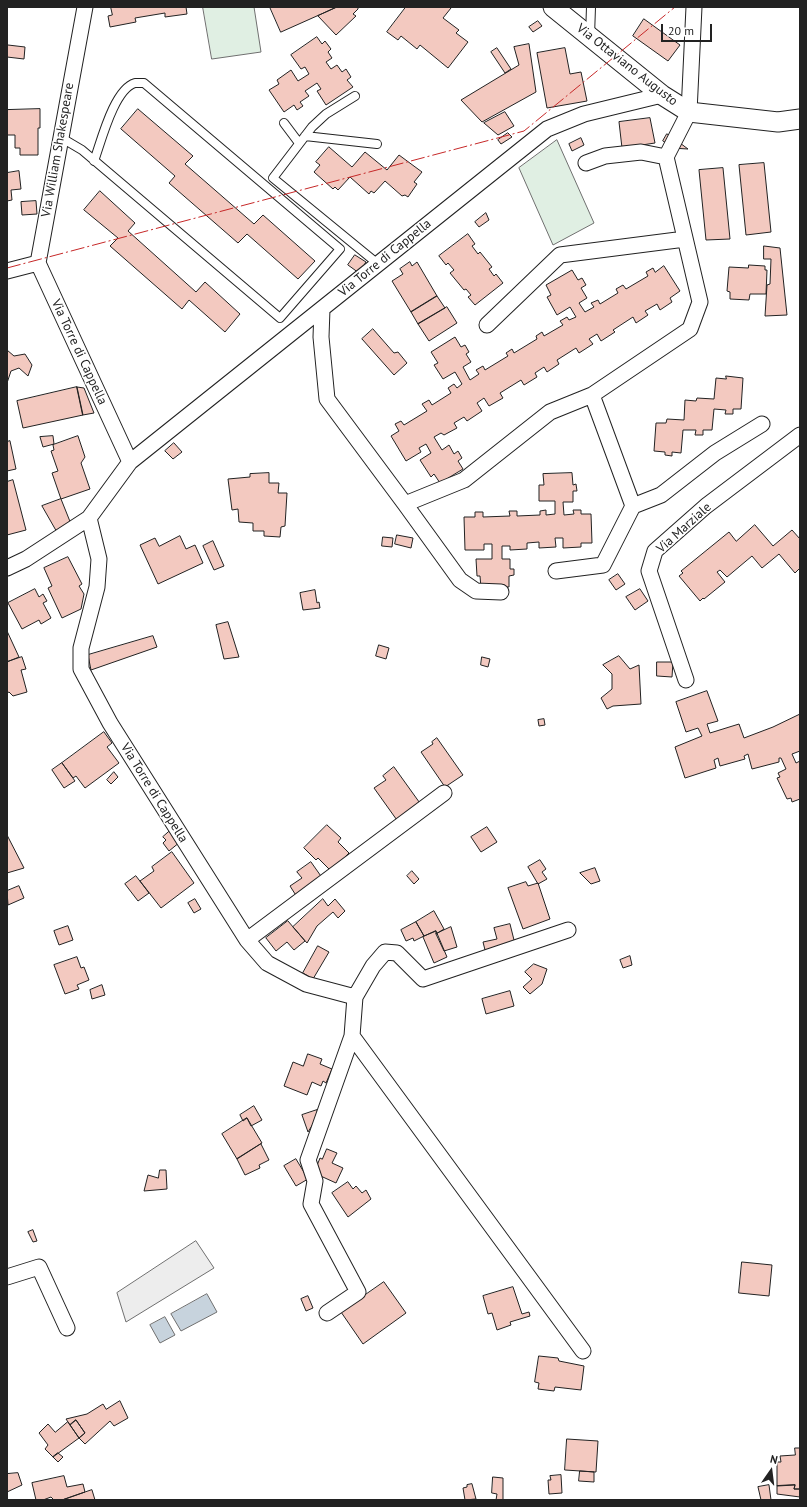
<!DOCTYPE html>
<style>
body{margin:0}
#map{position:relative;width:807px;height:1507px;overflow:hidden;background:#fff;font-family:"PT Sans",sans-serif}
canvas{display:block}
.frame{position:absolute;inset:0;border:8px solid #222;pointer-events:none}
.north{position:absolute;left:751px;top:1451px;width:40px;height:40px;-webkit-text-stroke:3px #fff;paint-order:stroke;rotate:14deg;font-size:11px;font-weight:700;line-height:16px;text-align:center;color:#222}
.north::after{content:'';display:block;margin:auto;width:14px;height:18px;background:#222;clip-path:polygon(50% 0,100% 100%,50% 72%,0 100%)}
.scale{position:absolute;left:661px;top:24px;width:51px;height:18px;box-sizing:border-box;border:2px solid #222;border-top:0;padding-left:5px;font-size:12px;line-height:14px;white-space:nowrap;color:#222;-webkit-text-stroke:3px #fff;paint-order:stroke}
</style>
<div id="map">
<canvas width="807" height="1507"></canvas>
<div class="frame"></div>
<div class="north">N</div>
<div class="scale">20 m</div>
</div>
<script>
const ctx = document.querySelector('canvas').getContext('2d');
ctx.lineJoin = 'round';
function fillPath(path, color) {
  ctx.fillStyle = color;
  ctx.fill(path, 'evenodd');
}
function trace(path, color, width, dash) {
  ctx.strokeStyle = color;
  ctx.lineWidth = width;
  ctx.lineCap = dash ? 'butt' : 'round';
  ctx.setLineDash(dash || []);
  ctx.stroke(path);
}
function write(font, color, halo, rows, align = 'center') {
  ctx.font = font + ' "PT Sans",sans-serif';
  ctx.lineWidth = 3;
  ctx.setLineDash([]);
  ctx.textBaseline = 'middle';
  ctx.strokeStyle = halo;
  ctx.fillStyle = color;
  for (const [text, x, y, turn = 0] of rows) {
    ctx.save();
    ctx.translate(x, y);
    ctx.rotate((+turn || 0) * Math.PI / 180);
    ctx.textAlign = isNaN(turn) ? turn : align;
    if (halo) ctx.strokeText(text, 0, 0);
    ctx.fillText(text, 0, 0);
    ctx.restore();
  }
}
const green = new Path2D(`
 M203 7H254L261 52 212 59Z
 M557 140 594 223 553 245 519 168Z`);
fillPath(green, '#e0efe3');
trace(green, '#6f6f6f', 1);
const parking = new Path2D(`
 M196 1241 214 1268 126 1322 117 1293Z`);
fillPath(parking, '#ededed');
trace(parking, '#6f6f6f', 1);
const water = new Path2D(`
 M207 1294 217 1312 181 1331 171 1314Z
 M165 1317 175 1335 160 1343 150 1325Z`);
fillPath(water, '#c7d3dd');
trace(water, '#6f6f6f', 1);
const building = new Path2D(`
 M111 7H186L187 14 165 17V13L135 18 136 22 110 27 108 16 112 15Z
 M270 7H337L281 32Z
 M337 7H358V9L353 14 356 16 336 35 318 16Z
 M406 7H449L451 8 443 18 459 30 456 33 468 42 448 68 420 45 417 49 401 36 398 40 387 32Z
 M644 19 680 45 668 61 633 36Z
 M538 21 542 26 533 32 529 27Z
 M317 37 322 44 325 41 331 49 328 52 332 58 326 62 331 69 337 65 342 72 346 69 351 77 347 80 353 87 326 105 317 91 321 89 317 83 305 91 309 96 300 102 303 106 297 110 294 105 284 112 269 90 279 84 277 80 291 70 298 81 309 74 305 67 301 69 291 55Z
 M529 44 536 92 482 122 461 100 519 65 514 47Z
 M8 45 25 47 24 59 7 57Z
 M497 48 511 69 505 73 491 52Z
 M565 48 570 74 581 72 587 101 547 108 537 53Z
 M40 109V128H38V155H20V148H15V135H7V110Z
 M138 109 193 156 185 164 254 224 263 215 315 261 298 279 247 234 238 243 169 183 175 176 121 129Z
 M505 112 514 126 498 135 484 123Z
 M650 118 655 143 622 148 619 122Z
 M508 133 512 137 501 144 498 140Z
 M667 134 677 139 676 140 688 149 671 148V146L663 141Z
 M581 138 584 145 572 151 569 144Z
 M329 147 352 167 365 152 387 170 399 155 422 172 414 182 417 184 408 197 405 195 402 196 385 181 374 193 371 191 369 194 350 177 338 190 335 187 333 189 314 172 320 165 316 162Z
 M764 163 771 232 746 235 739 165Z
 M723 168 730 239 706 240 699 170Z
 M19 171 21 189 11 190 12 200 7 201V173Z
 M100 191 135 223 128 231 196 292 205 282 240 314 225 332 189 300 182 309 110 246 118 238 84 210Z
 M36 201 37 214 22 215 21 202Z
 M486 213 489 220 479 227 475 222Z
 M468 234 475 244 472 246 478 254 480 252 492 267 489 269 494 276 496 274 503 283 475 305 468 297 471 295 466 289 464 290 450 273 454 270 448 263 446 265 439 256Z
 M764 246 780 248 787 315 765 316 767 285 770 284 771 259H764Z
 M355 255 366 262 359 273 348 265Z
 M410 262 412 266 417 262 437 296 411 312 392 281 403 274 400 269Z
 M749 265 765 266V270H767L766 294H750L749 300 730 299V292L727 291 729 267 748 268Z
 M664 266 680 291 670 298 672 302 660 310 657 304 645 311 648 315 636 323 633 317 613 330 615 332 601 341 597 334 589 339 593 344 579 353 576 348 557 360 559 364 547 372 544 367 535 373 537 377 524 385 521 380 500 393 503 398 489 406 484 398 477 403 482 411 467 421 464 417 454 423 457 428 444 435 441 433 434 437 442 450 449 445 454 454 458 451 462 458 458 461 463 469 440 483 434 474 431 477 420 460 431 453 426 444 419 448 421 452 406 461 391 436 399 431 395 424 401 421 404 425 427 411 422 404 429 400 432 405 451 393 448 388 454 384 457 388 462 384 455 372 443 379 434 365 438 363 431 352 455 337 461 347 465 345 469 352 466 354 471 362 463 367 470 380 479 374 476 370 483 366 485 370 508 356 506 353 512 349 514 353 537 339 536 336 542 332 544 336 563 325 560 321 567 317 569 320 576 317 570 307 557 315 547 297 551 295 546 285 572 270 578 280 582 278 586 285 581 288 587 298 579 303 585 312 594 307 591 303 598 300 600 304 618 293 616 289 623 285 626 289 648 276 646 272 653 268 655 272Z
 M437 296 445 308 418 324 411 312Z
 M447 307 457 323 429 341 418 324Z
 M373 329 394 353 398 352 407 363 394 375 362 339Z
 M7 350 14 356 25 354 32 365 28 376 19 368 11 371 7 383Z
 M726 376 743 378 741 409H733V414H725L726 410 714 409 712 430H703V435H695L696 430H683L681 453 672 452V456L665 455V452L654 451 656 423H666L667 419 684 420 685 400 696 401 697 398 714 399 716 378 726 379Z
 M77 387 84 388 94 413 83 415Z
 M77 387 83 415 23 428 17 401Z
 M53 436 54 444 43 447 40 437Z
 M78 436 85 457 81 463 90 489 61 499 52 473 58 471 51 451 54 450 53 445Z
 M10 441 16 469 7 471V442Z
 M174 443 182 452 173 459 165 451Z
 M269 473V483H279L278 493H287L285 526 281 527 280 537 264 536V531H253V523L239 522 238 509 232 510 228 479 250 477V474Z
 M572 473 573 485 576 484 577 491H573V502H563L564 515 574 514 573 510H581V514H591L592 543H581V547L563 548V538H555L556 547 539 548V542L527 543V549L510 550V546H502V559H510V569H514V575L509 576V587L481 588 480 576H477L476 559H492V544H484V550H465L464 517H475V512H483V517L510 516 509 511H517V516L540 515V511L546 510V515L555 514V501H539V485H544L543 474Z
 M13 480 26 530 7 535V482Z
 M61 499 71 524 58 534 42 506Z
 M755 525 773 546 792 530 800 539V568L795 573 779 554 762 568 752 556 727 577 720 570 717 572 725 582 704 599 703 598 700 601 679 576 683 573 681 571 729 532 736 541Z
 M397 535 413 538 411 548 395 544Z
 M180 536 186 549 195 545 203 563 158 584 140 545 155 538 159 546Z
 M383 537 393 538 392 547 382 546Z
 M213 541 224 566 214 570 203 546Z
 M68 557 82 584 79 586 84 594 81 609 62 618 48 588 52 586 44 568Z
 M618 574 625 584 616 590 609 580Z
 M35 589 39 597 43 594 47 601 43 603 51 618 41 624 39 620 22 629 8 603Z
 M640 589 648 601 635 610 626 597Z
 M315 590 317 603 319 602 320 608 303 610 300 593Z
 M228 622 239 657 224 659 216 625Z
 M7 631 19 657 7 662Z
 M153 636 157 647 91 670 88 655Z
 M379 645 389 648 386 659 376 656Z
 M619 656 630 669 639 665 641 704 613 706 607 709 601 698 612 689V674L603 665Z
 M22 657 26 669 21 670 27 692 13 696 9 692 7 693V662Z
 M482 657 490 659 488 667 481 665Z
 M657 662H673L672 677 657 676Z
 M707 691 718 721 707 724 710 733 739 724 744 738 773 727 800 714V751L792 754 796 763 800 761V799L792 802 791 798 787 799 777 778 780 777 778 773 786 769 781 758H779V762L752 769 748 754 744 756 745 759 720 766 718 758 714 760 716 768 685 778 675 747 702 736 698 728 686 732 676 702Z
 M544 719 545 725 539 726 538 720Z
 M104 732 112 743 107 747 119 763 85 788 76 776 73 778 62 763Z
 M437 738 463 775 445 787 421 752 433 744 432 742Z
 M62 763 75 781 64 788 52 770Z
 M394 767 422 806 399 823 374 788 386 780 383 776Z
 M114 772 118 777 111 784 107 780Z
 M327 825 341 838 338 842 349 853 331 871 318 858 316 860 304 848Z
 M487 827 497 842 481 852 471 837Z
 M171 830 180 842 169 851 163 843 166 840 163 837Z
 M7 835 24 868 7 873Z
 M172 852 194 883 161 908 140 881 154 871 152 867Z
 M540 860 546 869 542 872 547 879 538 884 528 867Z
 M311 862 323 879 297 897 290 886 302 878 297 872Z
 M595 868 600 881 591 884 580 873Z
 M412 871 419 879 414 884 407 876Z
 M136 876 149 893 138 901 125 884Z
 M526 882 528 886 538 883 550 919 523 929 508 888Z
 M19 886 24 898 8 905 7 891Z
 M195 899 201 909 194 913 188 903Z
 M323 899 328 906 335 899 345 911 338 918 333 912 317 926 307 943 293 927Z
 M434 911 444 929 436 934V931L424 936 416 922Z
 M288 921 305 941 294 950 287 942 276 951 266 938Z
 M416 922 424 936 414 941 413 938 406 941 401 930Z
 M510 924 515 944 485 950 483 942 497 939 494 928Z
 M68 926 73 940 59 945 54 931Z
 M451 927 457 947 444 951 436 934Z
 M436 931 447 957 434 963 423 937Z
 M318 946 329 952 313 979 303 973Z
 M630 956 632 965 623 968 620 960Z
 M77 957 81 968 84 967 89 980 77 985 79 989 65 994 54 965Z
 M534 964 547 969 542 984 530 994 523 987 532 979 525 972Z
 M102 985 105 995 92 999 90 990Z
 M510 991 514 1006 486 1014 482 999Z
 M308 1054 322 1059 320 1064 332 1069 326 1083 323 1081 321 1086 312 1082 307 1095 284 1086 293 1062 303 1066Z
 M254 1106 262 1120 251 1126 247 1118 243 1121 240 1115Z
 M317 1110 318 1116 308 1132 302 1115Z
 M247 1118 262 1143 237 1159 222 1134Z
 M261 1144 269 1160 259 1165 260 1168 245 1175 237 1159Z
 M327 1149 337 1153 332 1163 343 1168 336 1183 314 1173 320 1158 322 1159Z
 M296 1159 308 1179 296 1186 284 1166Z
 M160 1170H166L167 1189 144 1191 148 1175 158 1178Z
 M348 1182 353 1189 356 1186 362 1193 366 1190 371 1199 348 1217 332 1193Z
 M33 1230 37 1241 33 1242 28 1232Z
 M742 1262 772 1265 769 1296 739 1293Z
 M384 1282 406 1313 363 1344 341 1312Z
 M513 1287 522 1314 529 1312 530 1316 510 1322 511 1325 497 1330 492 1313 488 1314 483 1296Z
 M308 1296 313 1308 306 1311 301 1299Z
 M539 1356 558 1358 559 1361 584 1366 581 1390 555 1387 554 1391 538 1389 539 1383 535 1382Z
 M120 1401 128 1418 114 1426 110 1421 85 1444 79 1438 85 1433 76 1420 70 1425 66 1419 87 1414 103 1404 106 1409Z
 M76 1420 85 1433 79 1438 70 1425Z
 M68 1422 79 1438 53 1457 45 1449 48 1445 39 1433 48 1424 55 1432Z
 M567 1439 598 1441 596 1472 565 1470Z
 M795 1448H800V1489H794L795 1485 777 1486V1462H781L780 1456 795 1455Z
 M58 1453 63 1457 58 1462 53 1457Z
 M580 1471 594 1472V1482L579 1481Z
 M18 1473 22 1485 7 1492V1474Z
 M561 1475 562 1493 549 1494 548 1480H551L550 1476Z
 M64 1476 67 1487 83 1484 85 1492 62 1500H54L51 1497 43 1500H36L32 1483Z
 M493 1477 503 1478V1500H496L497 1494 492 1493Z
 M472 1484 476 1499 465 1500 463 1488 467 1487V1485Z
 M769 1485 771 1500H761L758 1487Z
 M795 1485 794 1489H800V1497L777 1494V1486Z
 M92 1490 95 1500H62L85 1492Z`);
fillPath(building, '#f3c9c0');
trace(building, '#222', 1);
const service = new Path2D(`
 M590 36 591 7
 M355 96 326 114 312 127 273 178 378 264
 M284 123 299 143
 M305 136 377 144
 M60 137 82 150 280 318 340 249 144 83C141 83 138 83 135 83 114 89 101 142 94 161`);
const minor = new Path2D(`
 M586 163 605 156 641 152 666 157
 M38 263 85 7
 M38 263 130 462
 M7 271 38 263
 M322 309 321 337 327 399 405 504 460 580 476 591 501 592
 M487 325 560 255 685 239
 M405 504 464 480 550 412 592 395 690 329 700 302 666 157 689 112 694 7
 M633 506 661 495 715 453 762 424
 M89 518 99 559 97 587 81 648V669L110 723 247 940 267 963 306 984 355 997
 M7 568 26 559 89 518 130 462 547 129 584 114 662 95
 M556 571 603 565 633 506 592 395
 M686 680 649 571 655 551 706 506 800 435
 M568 930 423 979 397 953 385 952 373 966 355 997 352 1036 583 1351
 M247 940 444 793
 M7 1277 39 1267 67 1328
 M327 1313 358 1292 311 1204 315 1181 308 1160 352 1036`);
const tertiary = new Path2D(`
 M553 7 662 95 689 112 778 122 800 119`);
trace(service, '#222', 10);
trace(minor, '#222', 17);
trace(tertiary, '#222', 21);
trace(service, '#fff', 8);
trace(minor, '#fff', 15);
trace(tertiary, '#fff', 19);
trace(new Path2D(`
 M7 268 524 131 675 7`), '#c62828', 1, [14, 3, 2, 3]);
write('13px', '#222', '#fff', [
 ["Via Ottaviano Augusto",627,65,38],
 ["Via William Shakespeare",58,150,-80],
 ["Via Torre di Cappella",385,258,-39],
 ["Via Torre di Cappella",79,352,65],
 ["Via Marziale",684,528,-42],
 ["Via Torre di Cappella",154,793,58]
]);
</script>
